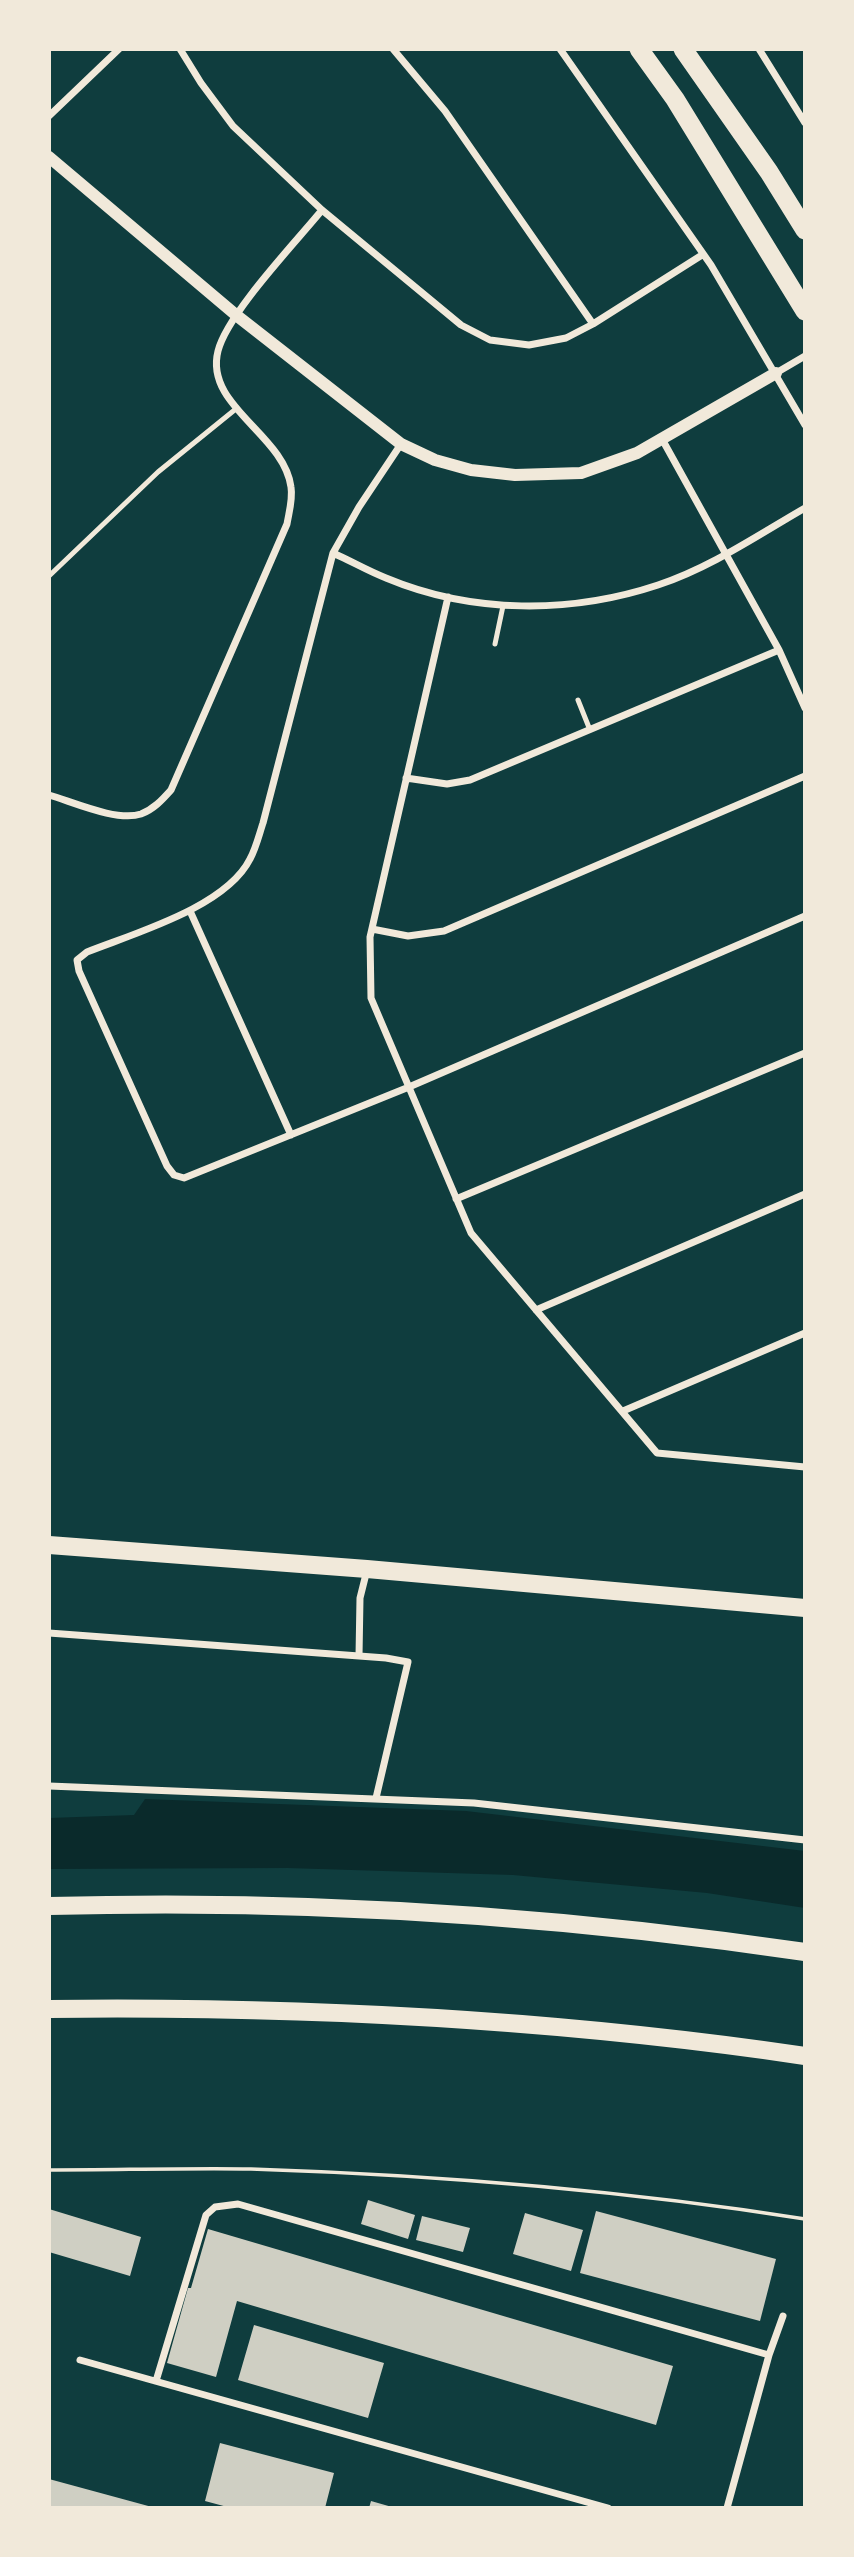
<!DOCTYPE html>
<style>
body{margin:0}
#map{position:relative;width:854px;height:2557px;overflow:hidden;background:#0f3d3e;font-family:Raleway,sans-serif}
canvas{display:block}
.frame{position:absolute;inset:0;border:51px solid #f1e9da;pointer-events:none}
</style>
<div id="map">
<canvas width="854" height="2557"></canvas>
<div class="frame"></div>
</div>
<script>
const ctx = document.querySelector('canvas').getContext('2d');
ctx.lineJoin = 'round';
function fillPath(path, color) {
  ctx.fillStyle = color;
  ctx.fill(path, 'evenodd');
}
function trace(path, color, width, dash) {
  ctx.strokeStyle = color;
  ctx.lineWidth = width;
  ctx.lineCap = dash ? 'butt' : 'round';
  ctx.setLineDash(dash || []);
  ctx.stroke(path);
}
fillPath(new Path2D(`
 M145 1799 466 1811 805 1851V1908L707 1893 513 1875 287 1868 49 1869V1818L134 1815Z`), '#0a2a2b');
fillPath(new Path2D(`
 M368 2200 415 2215 408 2239 361 2224Z
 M49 2209 141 2237 130 2276 49 2252Z
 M596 2211 776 2259 760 2321 580 2273Z
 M525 2213 583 2230 571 2271 513 2254Z
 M422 2216 470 2228 463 2252 416 2240Z
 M208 2229 673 2366 656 2425 237 2301 216 2377 167 2363 188 2288H191Z
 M254 2325 384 2363 368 2418 238 2380Z
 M220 2443 334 2473 325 2508H231L205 2501Z
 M49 2479 152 2507V2508H49Z
 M371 2501 392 2507V2508H369Z`), '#cfcfc3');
trace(new Path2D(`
 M49 2170C116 2170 184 2168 251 2169 436 2175 622 2190 805 2219`), '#f1e9da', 3.5);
trace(new Path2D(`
 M49 576 158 472 237 408
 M495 644 503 606
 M578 700 590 730`), '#f1e9da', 5);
trace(new Path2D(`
 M180 49 201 83 233 126 322 210 461 325 490 340 529 345 566 338 593 324 702 255
 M393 49 445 111 593 324
 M560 49 711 265 805 425
 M759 49 805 123
 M49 116 119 49
 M776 373 805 356
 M662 439 779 650 805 708
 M401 444 359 507 333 553 263 823C259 835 256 848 250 859 226 907 135 933 87 952L77 960 79 971 167 1166 174 1175 184 1178 409 1087 805 916
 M333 553C351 561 368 571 386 578 472 614 571 614 658 585 710 568 758 535 805 508
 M448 597 370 937 371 998 471 1233 657 1453 805 1467
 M406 778 447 784 470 780 779 650
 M49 795C73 802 117 822 141 814 154 809 162 800 171 790L287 524C289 512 293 499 291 487 284 434 204 406 218 351 227 314 296 242 322 210
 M190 911 291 1135
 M372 929 408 936 444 931 805 776
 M456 1199 805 1053
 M536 1310 805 1194
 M623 1411 805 1333
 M49 1633 386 1658 408 1662 376 1798
 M359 1656 360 1598 367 1570
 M49 1786 474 1803 805 1840
 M80 2360 608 2508
 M156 2381 206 2215 215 2207 238 2204 769 2355
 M727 2508 769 2355 783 2316`), '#f1e9da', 7);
trace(new Path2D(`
 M49 157 236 315 401 444 435 460 471 470 515 475 581 473 637 453 776 373`), '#f1e9da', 12);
trace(new Path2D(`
 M49 1545 367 1569 805 1608`), '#f1e9da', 18);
trace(new Path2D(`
 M49 1906C302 1899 555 1915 805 1952
 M49 2009C302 2006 554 2019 805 2056`), '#f1e9da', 18);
trace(new Path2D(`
 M639 49 675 99 805 311
 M683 49 769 172 805 230`), '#f1e9da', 19);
</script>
